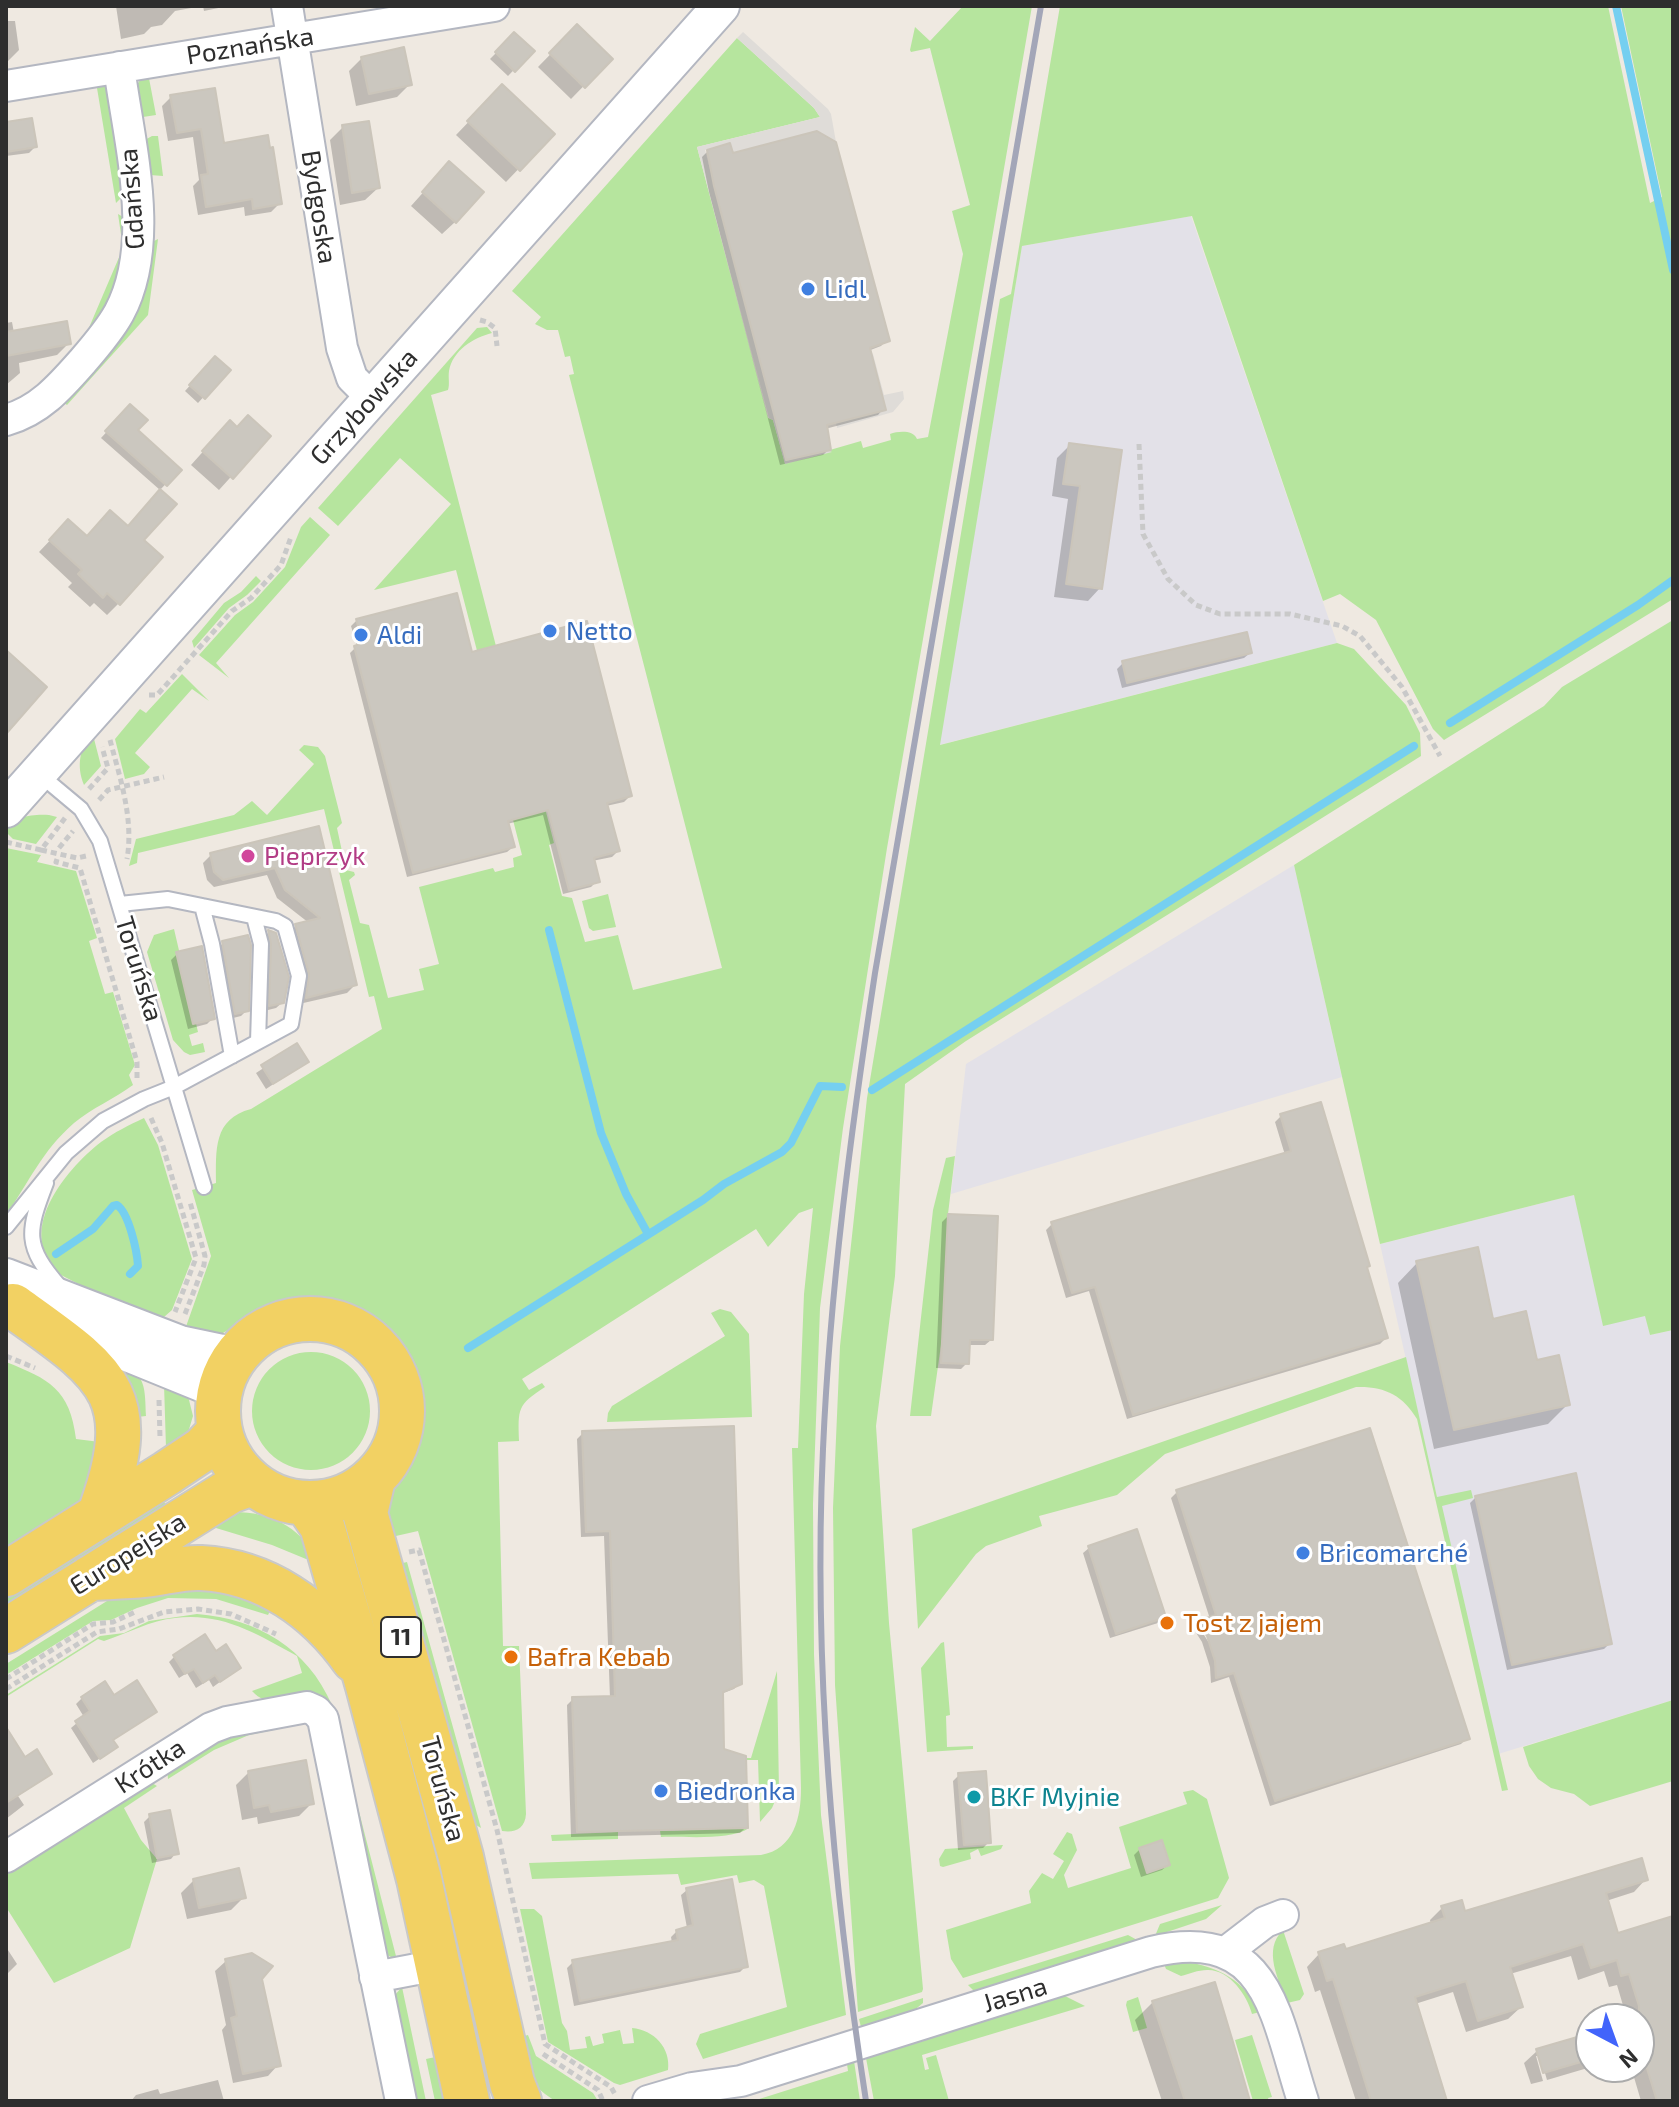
<!DOCTYPE html>
<meta charset="utf-8">
<style>
body{margin:0}
#map{position:relative;width:1679px;height:2107px;overflow:hidden;background:#efe9e1;font-family:"Exo 2",sans-serif}
canvas{display:block}
.frame{position:absolute;inset:0;border:8px solid #2e2e2e;pointer-events:none}
.north{position:absolute;left:1575px;top:2003px;width:80px;height:80px;box-sizing:border-box;background:#fff;border:2px solid #ababab;border-radius:50%;rotate:139deg;font-size:22px;font-weight:700;line-height:32px;text-align:center;color:#2e2e2e}
.north::after{content:'';display:block;margin:auto;width:28px;height:36px;background:#4264fb;clip-path:polygon(50% 0,100% 100%,50% 72%,0 100%)}
</style>
<div id="map">
<canvas width="1679" height="2107"></canvas>
<div class="frame"></div>
<div class="north">N</div>
</div>
<script>
const ctx = document.querySelector('canvas').getContext('2d');
ctx.lineJoin = 'round';
function fillPath(path, color) {
  ctx.fillStyle = color;
  ctx.fill(path, 'evenodd');
}
function trace(path, color, width, dash) {
  ctx.strokeStyle = color;
  ctx.lineWidth = width;
  ctx.lineCap = dash ? 'butt' : 'round';
  ctx.setLineDash(dash || []);
  ctx.stroke(path);
}
function write(font, color, halo, rows, align = 'center') {
  ctx.font = font + ' "Exo 2",sans-serif';
  ctx.lineWidth = 6;
  ctx.setLineDash([]);
  ctx.textBaseline = 'middle';
  ctx.strokeStyle = halo;
  ctx.fillStyle = color;
  for (const [text, x, y, turn = 0] of rows) {
    ctx.save();
    ctx.translate(x, y);
    ctx.rotate((+turn || 0) * Math.PI / 180);
    ctx.textAlign = isNaN(turn) ? turn : align;
    if (halo) ctx.strokeText(text, 0, 0);
    ctx.fillText(text, 0, 0);
    ctx.restore();
  }
}
fillPath(new Path2D(`
 M1191 216 1337 643 939 745 1022 246Z
 M1294 865 1342 1077 951 1194 966 1064Z
 M1574 1195 1579 1214 1646 1315 1650 1335 1673 1330V1700L1495 1755 1380 1244Z`), '#e3e1e8');
fillPath(new Path2D(`
 M963 6H1032L887 848 843 1128 820 1308 813 1504 814 1654 821 1815 846 2015 703 2059 696 2044 700 2034 787 2007 764 1886 754 1880 739 1883 737 1875 681 1885 678 1874 532 1879 529 1863 761 1855C794 1849 801 1818 801 1788L792 1448H798L804 1294 813 1208 799 1213 768 1247 756 1229 522 1379 529 1390 542 1383 545 1387C517 1405 518 1409 519 1441L498 1442 503 1646H519L526 1814C525 1829 515 1833 502 1831L418 1531 387 1538C379 1490 409 1481 420 1442 441 1369 383 1300 310 1299 287 1299 265 1306 246 1318 233 1326 223 1336 208 1337 200 1338 191 1336 183 1335L211 1256 192 1190 216 1183C216 1150 213 1119 251 1109L382 1029 374 996 369 997 324 809 138 853 137 863 129 866 136 839 234 815 252 801 267 815 314 764 299 750 304 745 318 747 325 756 342 823 337 828 346 870 354 872 355 875 349 880 360 923 369 925 388 998 424 990 419 969 439 964 419 887 493 868 495 872 514 867 513 858 522 855 513 820 516 819 513 789 456 570 374 590 451 504 400 458 338 526 318 508 477 328 487 327 492 333C473 338 453 350 449 371 448 378 450 384 448 390L431 395 504 677 511 676 554 843 549 845 562 896 572 898 585 942 618 935 633 990 722 968 569 375 574 374 570 356 565 357 558 330H547L535 324 541 317 512 291 737 38 814 108 820 117 697 147 768 418 773 420 785 463 861 441 863 448 891 440 890 434C899 431 913 430 917 439L928 437 963 254 952 211 970 205 930 48 911 52 910 50 915 27 930 41Z
 M1060 6H1608L1650 203 1662 197 1621 6H1673V599L1444 740 1433 729 1376 620 1340 594 1323 601 1192 216 1022 246 940 745 1337 643 1354 649 1406 705 1420 733 1421 756 966 1041 905 1084 895 1276 876 1426 889 1623 923 1989 922 1992 858 2012 835 1685 833 1508 840 1346 867 1098 1000 299 1011 294Z
 M273 51 287 64 293 103 291 104 284 63 270 53 148 73 156 115 143 117 135 112C133 93 134 79 153 71Z
 M96 82H103L109 92 124 195 116 203Z
 M152 136H158L163 176 150 175 143 141Z
 M118 214 128 220 123 269 95 329 88 330 123 248Z
 M158 239 148 315 67 405 62 401 150 243Z
 M310 517 330 535 216 663 229 678 199 655 235 615 253 602 285 567 301 527Z
 M256 576 261 581 247 595 229 608 194 648 192 641 224 603 241 592Z
 M1673 620V1330L1650 1335 1645 1316 1603 1326 1574 1195 1380 1244 1294 865 1544 706 1562 687Z
 M182 674 209 701 192 689 135 753 150 767 144 774 125 779 115 739 140 709 146 713Z
 M92 731 101 766 84 785C76 765 80 749 92 731Z
 M49 815 57 817 36 844 13 839 6 832C12 816 33 814 49 815Z
 M6 848 41 855 37 862 76 871 97 938 89 941 105 994 113 992 135 1065 129 1075 133 1085C114 1099 92 1108 74 1123 41 1152 30 1181 6 1215Z
 M608 894 616 927 593 931 589 928 582 901Z
 M174 929 198 1032 189 1035 192 1046 203 1043 205 1052 190 1055 184 1052 173 1040 147 952 154 935Z
 M144 1118 158 1145 192 1259 172 1310 156 1324 61 1275C13 1234 64 1171 101 1142 115 1132 129 1125 144 1118Z
 M955 1156 948 1214 942 1338 931 1416H910L933 1210 946 1158Z
 M720 1309 731 1312 749 1334 752 1417 607 1422 608 1413 612 1406 725 1336 711 1313Z
 M252 1411a59 59 0 1 1 118 0a59 59 0 1 1-118 0Z
 M105 1356C143 1376 145 1373 146 1416L128 1418Z
 M1406 1357 1437 1497 1471 1490 1473 1498 1442 1506 1508 1790 1502 1791 1417 1419C1403 1395 1384 1386 1356 1387L1165 1454 1117 1495 1039 1516 1042 1526 986 1546 976 1554 918 1629 912 1529Z
 M6 1362C49 1379 70 1389 76 1439L108 1443 85 1501 6 1557Z
 M164 1384 188 1396 193 1416 187 1436 166 1448Z
 M160 1495 170 1512 6 1614V1592Z
 M231 1512C268 1511 298 1525 316 1557L306 1559 272 1545 216 1528 211 1520Z
 M407 1562 481 1828 471 1822 395 1565Z
 M164 1580 276 1599 268 1615 216 1599 168 1598 137 1608 111 1620 93 1621 6 1675V1664L115 1596Z
 M197 1614C258 1619 307 1648 332 1705L316 1695C293 1699 269 1710 252 1691L302 1673 297 1656C257 1634 222 1612 175 1618 151 1620 126 1634 104 1641L98 1639 6 1697V1695L100 1636 124 1633 149 1621Z
 M944 1642 950 1715 946 1716 947 1747 973 1746V1749L927 1752 921 1668 941 1643Z
 M777 1671 779 1792 772 1808 760 1822 758 1760H747V1758H751Z
 M1673 1700V1781L1590 1806 1574 1794 1551 1788 1538 1779 1529 1766 1523 1747Z
 M334 1714 397 1960 385 1954Z
 M308 1719 327 1814 308 1723 249 1735 214 1750 168 1779 167 1767 217 1737Z
 M147 1780 157 1786 124 1808 141 1840 157 1859 130 1948 54 1983 6 1907V1870Z
 M1193 1790 1207 1799 1229 1878 1218 1898 963 1978 951 1959 946 1930 1031 1903 1029 1891 1042 1873 1053 1879 1064 1861 1053 1854 1067 1832 1072 1834 1077 1850 1064 1875 1068 1888 1131 1868 1119 1827 1187 1804 1183 1792Z
 M749 1828C730 1841 685 1836 661 1837L660 1831Z
 M618 1832V1839L552 1841 551 1835Z
 M1003 1845 1001 1849 981 1856 978 1849 970 1853 971 1859 943 1867 940 1866 939 1859 945 1849Z
 M1222 1905 1206 1919 1155 1936 1160 1924Z
 M520 1909H534L542 1916 562 2023 567 2031 570 2050 587 2048 585 2037 590 2036 593 2046 604 2043 602 2034 620 2030 623 2044 634 2043 632 2028C654 2030 671 2048 668 2070L620 2085 614 2083 548 2042Z
 M1283 1930 1304 1994 1300 2000 1287 2003C1279 1980 1262 1950 1283 1930Z
 M1128 1935 1139 1941 975 1992 968 1985Z
 M1185 1962C1218 1966 1245 1981 1260 2012L1252 2014C1247 1995 1229 1969 1207 1970 1198 1970 1189 1974 1181 1976L1166 1969 1164 1964Z
 M402 1987 426 2101H412L394 1996Z
 M1063 1995 1085 2006 922 2055 925 2070 929 2069 926 2058 936 2055 949 2101H874L866 2058Z
 M1138 1997 1147 2028 1133 2032 1126 2005 1127 2001Z
 M923 1998V2003L912 2012 861 2027 859 2019Z
 M528 2035 536 2056 593 2093 598 2101H555L545 2094 533 2084 516 2038Z
 M1252 2035 1272 2097 1268 2098 1269 2101H1253L1235 2040Z
 M445 2055 449 2101H435L426 2059Z
 M854 2061 860 2101H753L848 2071 847 2064Z`), '#b6e59e');
fillPath(new Path2D(`
 M743 32 828 109 831 114 836 142 817 131 733 153 730 143 705 150 786 461 827 450 832 452 785 464 773 420 769 418 697 147 820 117 814 108 737 38Z
 M870 352 873 354 884 395 903 391 904 399 893 412 837 428 836 423 885 410Z`), '#dfdcd8');
fillPath(new Path2D(`
 M116 6H202L175 11 162 25 151 27 144 34 121 39Z
 M203 6H228L204 11Z
 M6 21H15L19 50 6 63Z
 M577 27 610 59 571 99 538 67Z
 M514 35 532 51 508 76 490 59Z
 M362 58 410 84 397 97 356 106 349 71Z
 M502 87 552 134 506 182 456 135Z
 M171 97 280 203 271 212 245 216 244 207 198 215 193 186 199 180 193 137 168 141 162 106Z
 M6 124 35 147 29 153 6 156Z
 M343 127 378 188 365 200 340 205 330 140Z
 M708 151 732 156 887 340 881 346 868 351 883 409 878 415 825 429 829 449 823 455 780 465 709 192 702 157Z
 M437 177 455 222 442 234 411 206Z
 M12 322 14 333 69 343 57 355 19 363 20 373 6 385V323Z
 M215 358 228 370 198 403 185 391Z
 M130 407 135 431 179 470 160 490 101 438Z
 M237 429 268 436 219 490 191 465 217 436Z
 M1070 445 1120 452 1100 588 1088 601 1054 597 1068 499 1052 496 1057 458Z
 M57 533 86 538 141 541 119 603 107 615 94 603 90 607 68 587 72 583 39 552Z
 M357 620 470 654 630 796 624 802 606 806 618 851 612 857 592 861 597 881 591 887 563 894 543 815 507 824 513 847 507 852 407 877 350 653 357 646 351 626Z
 M1250 653 1244 658 1122 688 1117 669 1123 663Z
 M317 829 355 985 347 993 299 1004 288 934 296 926 309 923 277 898 267 875 214 887 207 880 203 863 211 855Z
 M268 933 275 934 283 1002 276 1008 264 1011 263 938Z
 M223 943 247 1010 241 1016 229 1019 217 949Z
 M177 954 213 1018 207 1024 188 1029 171 960Z
 M297 1046 307 1062 266 1089 256 1073Z
 M1281 1116 1365 1268 1386 1338 1380 1344 1127 1419 1089 1291 1066 1298 1046 1230 1052 1224 1285 1155 1275 1122Z
 M948 1216 991 1340 985 1345H968L967 1363 961 1369 936 1368 942 1222Z
 M1417 1263 1492 1321 1535 1362 1568 1404 1548 1424 1434 1449 1398 1283Z
 M583 1433 740 1683 734 1689 721 1694 722 1751 746 1827 740 1833 571 1837 567 1705 573 1699 610 1698 604 1536 581 1537 577 1439Z
 M1177 1492 1467 1738 1461 1744 1270 1806 1229 1677 1211 1683 1210 1667 1202 1642 1193 1628 1197 1624 1211 1646 1214 1643 1201 1623H1198L1210 1619 1171 1498Z
 M1476 1497 1610 1643 1604 1649 1507 1670 1470 1503Z
 M1089 1548 1164 1617 1158 1623 1110 1638 1083 1553Z
 M215 1654 239 1668 213 1687 209 1680 196 1688 187 1673 179 1678 169 1662 175 1656Z
 M82 1698H113L155 1712 112 1741 109 1752 93 1763 71 1728 84 1717 76 1704Z
 M6 1747 25 1760 44 1779 18 1796 24 1805 6 1819Z
 M249 1772 312 1803 299 1816 258 1824 257 1817 242 1820 236 1785Z
 M959 1775 989 1842 983 1848 958 1850 953 1781Z
 M150 1816 176 1853 171 1859 152 1863 144 1822Z
 M1140 1849 1168 1865 1162 1870 1141 1877 1134 1855Z
 M1646 1879 1634 1892 1606 1901 1617 1936 1673 1919V2101H1641L1631 2067H1639V2019H1627L1617 1985 1609 1987 1604 1971 1578 1980 1571 1956 1510 1974 1521 2007 1508 2019 1466 2032 1453 1992 1415 2004 1445 2101H1356L1320 1990 1315 1992 1307 1967 1319 1954 1344 1952 1431 1925 1430 1920 1442 1908 1464 1913Z
 M194 1880 244 1897 231 1910 187 1919 181 1893Z
 M687 1890 746 1966 740 1972 574 2006 567 1968 573 1962 672 1943 671 1937 677 1931 687 1928 681 1895Z
 M6 1947 17 1964 6 1975V1979Z
 M226 1961 260 1978 278 2065 268 2076 233 2083 222 2030 226 2025 215 1971Z
 M1153 2002 1248 2101H1162L1135 2020Z
 M1591 2035V2067L1547 2080 1540 2056H1536L1543 2081 1531 2084 1524 2063 1537 2051Z
 M218 2080 224 2101H131L136 2095 158 2089 160 2094Z`), '#0003');
trace(new Path2D(`
 M1616 6 1673 270
 M1450 723 1638 605 1673 580
 M549 930 601 1133 626 1194 648 1234
 M872 1090 1414 746
 M56 1254 93 1229 113 1206 117 1205C129 1213 137 1251 138 1266L130 1274
 M468 1348 703 1200 724 1184 782 1152 791 1143 820 1086 842 1087`), '#75cff0', 8);
const building = new Path2D(`
 M577 24 613 59 585 88 549 53Z
 M514 32 535 51 515 72 495 52Z
 M404 47 412 85 369 94 361 57Z
 M502 84 555 134 520 171 467 121Z
 M215 88 224 143 268 135 270 148 273 147 282 204 253 209 252 199 206 207 201 175 208 174 201 129 177 133 170 95Z
 M32 118 37 147 6 152V122Z
 M369 121 380 188 352 193 342 125Z
 M817 131 836 142 890 341 870 348 886 410 827 425 831 450 786 460 714 186 707 150 730 143 733 153Z
 M449 161 484 192 456 223 422 192Z
 M67 321 71 344 6 356V332Z
 M215 356 231 370 205 399 189 385Z
 M130 404 148 420 138 430 182 470 167 486 105 431Z
 M248 415 271 436 233 479 202 451 230 420 237 427Z
 M1069 443 1122 450 1102 589 1066 584 1080 486 1063 484Z
 M160 489 177 504 144 540 163 557 120 605 107 593 103 598 78 574 82 570 49 540 68 519 87 536 110 510 128 526Z
 M457 593 472 652 587 621 632 796 607 803 620 851 594 858 600 882 569 890 548 810 508 821 515 847 413 873 354 646 363 643 356 619Z
 M1247 632 1252 653 1127 683 1122 661Z
 M6 650 47 687 6 734Z
 M319 826 357 985 306 998 309 974 295 924 320 918 285 890 275 868 223 880 214 872 210 853Z
 M268 930 276 933 289 977 284 1003 269 1006 271 944Z
 M248 935 251 945 249 1011 235 1014 222 941Z
 M202 946 215 1019 193 1024 176 952Z
 M297 1043 309 1062 273 1084 261 1065Z
 M1321 1102 1370 1266 1367 1267 1388 1338 1133 1415 1095 1287 1072 1293 1051 1222 1291 1151 1280 1114Z
 M948 1214 998 1216 993 1340H970L969 1364 941 1363Z
 M1478 1247 1493 1319 1526 1311 1537 1360 1559 1355 1570 1405 1454 1430 1416 1261Z
 M734 1426 742 1684 723 1692 724 1749 746 1756 748 1828 577 1832 572 1697 615 1696 610 1531 586 1532 582 1431Z
 M1370 1428 1470 1739 1275 1801 1234 1673 1216 1678 1215 1661 1207 1636 1197 1621 1216 1615 1176 1490Z
 M1576 1473 1612 1644 1512 1665 1475 1496Z
 M1137 1529 1166 1617 1116 1634 1088 1546Z
 M205 1634 216 1651 226 1644 241 1668 220 1682 215 1675 203 1683 194 1669 185 1674 173 1655Z
 M137 1680 157 1712 113 1740 118 1747 100 1759 75 1721 90 1711 81 1697 105 1681 114 1695Z
 M6 1727 25 1757 37 1749 52 1774 6 1803Z
 M306 1760 314 1804 271 1812 269 1805 254 1808 248 1771Z
 M986 1771 991 1843 964 1845 958 1773Z
 M170 1810 179 1854 157 1858 149 1814Z
 M1162 1840 1170 1865 1147 1873 1139 1848Z
 M1642 1858 1648 1880 1606 1893 1618 1933 1673 1916V2101H1657L1639 2042V2006L1629 1974 1621 1976 1617 1960 1591 1968 1583 1944 1510 1967 1523 2007 1478 2021 1466 1981 1415 1997 1447 2101H1371L1333 1979 1327 1981 1318 1952 1344 1944 1346 1949 1445 1918 1441 1906 1462 1900 1465 1911Z
 M239 1868 246 1898 199 1908 193 1879Z
 M732 1879 748 1967 580 2001 572 1960 678 1940 676 1930 693 1925 686 1888Z
 M252 1953 273 1966 262 1979 281 2066 243 2074 231 2018 237 2016 225 1959Z
 M1215 1982 1233 2042 1250 2101H1185L1152 2001Z
 M1591 2033V2059L1543 2073 1536 2049Z`);
fillPath(building, '#cbc7bf');
trace(building, '#cbc5ba', 2);
const service = new Path2D(`
 M38 773 81 809 100 841 204 1187
 M202 906 212 944 232 1056
 M254 917 261 944 258 1042
 M46 1183C27 1232 24 1246 60 1287
 M6 1227 66 1153 103 1121 144 1099 174 1087 291 1024 299 976 285 926 276 921 168 899 120 904`);
const minor = new Path2D(`
 M287 6 342 348 352 378 372 398
 M6 86 494 6
 M6 420C39 411 60 387 82 362 95 347 109 331 119 313 157 243 129 143 119 67
 M6 1857 211 1728 227 1722 307 1707 316 1711 323 1719 401 2101
 M1226 1952 1265 1922 1283 1915
 M375 1977 438 1965
 M648 2101 692 2088 741 2081 1151 1952C1269 1924 1275 2015 1303 2101`);
const tertiary = new Path2D(`
 M6 809 721 6
 M6 1277 180 1344 237 1356
 M44 1319 221 1391`);
const primary = new Path2D(`
 M13 1306C108 1374 144 1393 99 1516
 M218 1411a92 92 0 1 1 184 0a92 92 0 1 1-184 0Z
 M373 1479 365 1513 461 1857 512 2083 519 2101
 M307 1504 322 1526 368 1686 419 1879 467 2101
 M6 1574 167 1473 203 1449 220 1431
 M90 1578C108 1577 127 1577 145 1575 164 1573 182 1567 201 1568 265 1571 318 1609 354 1660
 M6 1631 230 1491 252 1483`);
trace(service, '#b4b7c1', 18);
trace(minor, '#b4b7c1', 34);
trace(tertiary, '#b4b7c1', 40);
trace(primary, '#c9c9c9', 48);
trace(new Path2D(`
 M480 320 487 322 495 328 497 346
 M1139 444 1143 534 1168 579 1196 605 1220 614H1290L1342 626 1360 636 1402 687 1440 756
 M149 695H157L232 611 251 598 281 565 291 537
 M110 740C120 778 134 819 127 859
 M89 789 108 768 102 747
 M99 800 108 790 164 777
 M6 842 41 850 65 818
 M59 848 73 831
 M41 850 77 858 86 856
 M57 859 56 862 80 868 137 1062V1080
 M151 1118 162 1143 196 1258 175 1312
 M185 1314 204 1265 205 1256 190 1202
 M6 1356 35 1368
 M159 1400 160 1438
 M409 1552 419 1550 497 1830 545 2044 611 2087 616 2096
 M6 1679 93 1624 113 1622 135 1612
 M6 1689 97 1632 119 1629 164 1612 198 1609 231 1614 276 1634
 M543 2054 598 2090 603 2101`), '#c9c9c9', 5, [6, 4]);
trace(service, '#fff', 14);
trace(minor, '#fff', 30);
trace(tertiary, '#fff', 36);
trace(primary, '#f2d163', 44);
trace(new Path2D(`
 M866 2101C833 1886 813 1667 823 1449 830 1289 851 1131 875 973L1041 6`), '#a3a6b8', 6);
for (const [x, y, r, color] of [
 [808,289,8,"#3f7fe0"],
 [550,631,8,"#3f7fe0"],
 [361,635,8,"#3f7fe0"],
 [248,856,8,"#d1479c"],
 [1303,1553,8,"#3f7fe0"],
 [1167,1623,8,"#e8710a"],
 [511,1657,8,"#e8710a"],
 [661,1791,8,"#3f7fe0"],
 [974,1797,8,"#0f9aa8"]
]) {
  const dot = new Path2D();
  dot.arc(x, y, r, 0, 2 * Math.PI);
  ctx.fillStyle = color;
  ctx.fill(dot);
  trace(dot, '#fff', 3);
}
for (const [x, y, w] of [
 [401,1637,40]
]) {
  const box = new Path2D();
  box.roundRect(x - w / 2, y - 20, w, 40, 6);
  ctx.fillStyle = '#fff';
  ctx.fill(box);
  trace(box, '#2e2e2e', 2);
}
write('bold 24px', '#2e2e2e', null, [
 ["11",401,1637]
]);
write('26px', '#2e2e2e', '#fff', [
 ["Poznańska",250,46,-9],
 ["Gdańska",132,199,-94],
 ["Bydgoska",319,207,81],
 ["Grzybowska",364,407,-48],
 ["Toruńska",139,969,73],
 ["Europejska",128,1554,-32],
 ["Krótka",150,1766,-33],
 ["Toruńska",443,1789,75],
 ["Jasna",1015,1995,-17]
]);
write('26px', '#366cbe', '#fff', [
 ["Lidl",824,289],
 ["Netto",566,631],
 ["Aldi",377,635],
 ["Bricomarché",1319,1553],
 ["Biedronka",677,1791]
], 'left');
write('26px', '#b23c85', '#fff', [
 ["Pieprzyk",264,856]
], 'left');
write('26px', '#c56008', '#fff', [
 ["Tost z jajem",1183,1623],
 ["Bafra Kebab",527,1657]
], 'left');
write('26px', '#0d838f', '#fff', [
 ["BKF Myjnie",990,1797]
], 'left');
</script>
